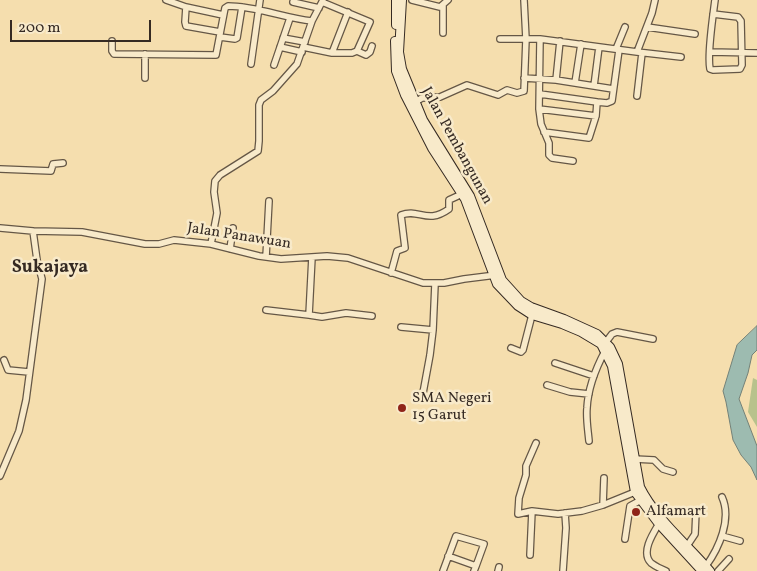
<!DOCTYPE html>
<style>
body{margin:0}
#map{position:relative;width:757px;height:571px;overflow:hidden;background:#f5deae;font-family:Vollkorn,serif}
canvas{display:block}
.scale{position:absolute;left:10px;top:20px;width:141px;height:22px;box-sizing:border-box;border:2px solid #352a23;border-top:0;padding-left:6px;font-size:15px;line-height:18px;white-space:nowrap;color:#352a23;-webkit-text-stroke:4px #f8eaca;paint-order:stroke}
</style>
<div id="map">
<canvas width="757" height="571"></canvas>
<div class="scale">200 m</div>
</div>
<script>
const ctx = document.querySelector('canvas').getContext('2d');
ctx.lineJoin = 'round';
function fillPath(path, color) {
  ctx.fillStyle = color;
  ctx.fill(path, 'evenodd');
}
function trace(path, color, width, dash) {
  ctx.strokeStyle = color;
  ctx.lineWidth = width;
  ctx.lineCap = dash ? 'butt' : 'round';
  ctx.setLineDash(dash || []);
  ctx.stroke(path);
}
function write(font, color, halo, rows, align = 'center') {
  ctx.font = font + ' Vollkorn,serif';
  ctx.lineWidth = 5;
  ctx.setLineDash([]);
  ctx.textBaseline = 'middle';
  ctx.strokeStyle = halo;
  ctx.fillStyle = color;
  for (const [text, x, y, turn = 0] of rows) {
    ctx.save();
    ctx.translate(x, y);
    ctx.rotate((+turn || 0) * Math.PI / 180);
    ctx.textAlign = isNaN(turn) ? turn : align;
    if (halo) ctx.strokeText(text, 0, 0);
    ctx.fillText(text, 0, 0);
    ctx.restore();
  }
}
fillPath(new Path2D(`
 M753 378 757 380V427L748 412Z`), '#b8c28c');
const water = new Path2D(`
 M757 326V350L752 355 748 373 739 399 757 446V480L751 467 741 455 733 440 726 402 723 391 737 345Z`);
fillPath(water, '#9dbbb0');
trace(water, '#738178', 1);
const street = new Path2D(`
 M166 0 186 7 223 15
 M412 0 440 7 448 0
 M293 2 319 8
 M322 2 370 22 357 51
 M443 6V33
 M186 7 185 22 186 26 220 32
 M713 14 738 17 741 21 742 65 740 69 713 70 710 69C707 54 713 16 715 0
 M647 27 695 34
 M220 37 235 39 237 38 242 7
 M283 38 305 42
 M500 39H540L637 52 652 13 655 0
 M540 39 539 109 541 124 549 143V155L552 158 573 161
 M112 41V51L114 54 216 55 225 8 228 6C256 6 284 18 312 21
 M280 47 302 52
 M303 47 332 53 348 12
 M616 49 625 27
 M637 52 681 57
 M710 52 757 53
 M332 53H352L357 51 366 55 370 52 372 46
 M251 64 260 0
 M274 65 290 18
 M145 78V54
 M524 78 556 80 613 89
 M556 80 560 41
 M575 83 581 44
 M594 86 599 47
 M540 94 597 102 596 116 589 138 544 132
 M637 96 642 53
 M415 102 422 98 440 97 467 85 498 95 507 90 517 93 524 91 526 39 524 0
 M597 102 607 103 612 101 619 50
 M539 109 596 116
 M0 169 51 171 53 164 63 163
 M0 228 33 231 82 232 145 244H159L174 240 211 244 259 256 281 259 327 256 348 258 423 283H444L464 279 496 275
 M211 244 217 213 214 192 215 181 220 175 258 151 259 141V105L261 100 273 91 297 64 312 21 323 0
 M230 249 233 228
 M266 257 269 201
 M312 257 309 315 322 317 346 313 372 316
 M391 273 397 251 405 248 401 215C419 208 427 225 449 209V200L462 194
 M266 310 309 315
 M401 327 433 330 435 284
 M606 342 612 334 617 332 653 339
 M511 348 521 352 523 350 532 315
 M4 360 8 370 29 372
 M555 363 594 376
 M547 385 570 392 589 394
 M423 393 430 355 433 330
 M589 441C588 430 586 419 587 408 588 388 596 368 605 351
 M536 443 526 466V475L519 498 518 514 532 511 558 514 582 511 603 505 635 492
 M634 459 654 460 663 469 673 472
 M0 476 19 431 26 400 42 279 37 260 33 231
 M603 505 604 478
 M660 522C654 532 640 552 651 563 655 566 661 569 666 571
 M722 536 740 541
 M625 539 630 506 641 500
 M687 546 695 534 696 511
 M530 555 532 511
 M448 556 476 566 474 571
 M706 566C719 548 732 519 722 497
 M443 571 456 536 484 544 476 566
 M498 571 499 567
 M563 571 566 528 565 513
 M718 571 729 559`);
const secondary = new Path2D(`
 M402 0 399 52 402 69 423 120 470 196 502 280 521 301 531 307 564 319 597 334 610 347 618 364 640 487C656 519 687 544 710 571
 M396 25V0
 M395 41 396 71 405 95 432 148 465 199 497 284 518 306 532 315 562 324 581 332 601 344 612 366 635 492 659 524 702 571`);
trace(street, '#655746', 8);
trace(secondary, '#352a23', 10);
trace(street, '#f8eaca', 5.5);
trace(secondary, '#f8eaca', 8);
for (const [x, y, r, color] of [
 [402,408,5,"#8f2418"],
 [636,512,5,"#8f2418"]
]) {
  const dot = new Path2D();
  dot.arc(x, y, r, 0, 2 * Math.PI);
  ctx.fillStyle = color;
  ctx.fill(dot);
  trace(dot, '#f8eaca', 2);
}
write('15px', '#352a23', '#f8eaca', [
 ["Jalan Pembangunan",456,146,61],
 ["Jalan Panawuan",239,237,9]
]);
write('15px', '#352a23', '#f8eaca', [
 ["SMA Negeri",412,399],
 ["15 Garut",412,416],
 ["Alfamart",646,512]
], 'left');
write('bold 18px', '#352a23', '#f8eaca', [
 ["Sukajaya",50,269]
]);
</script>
